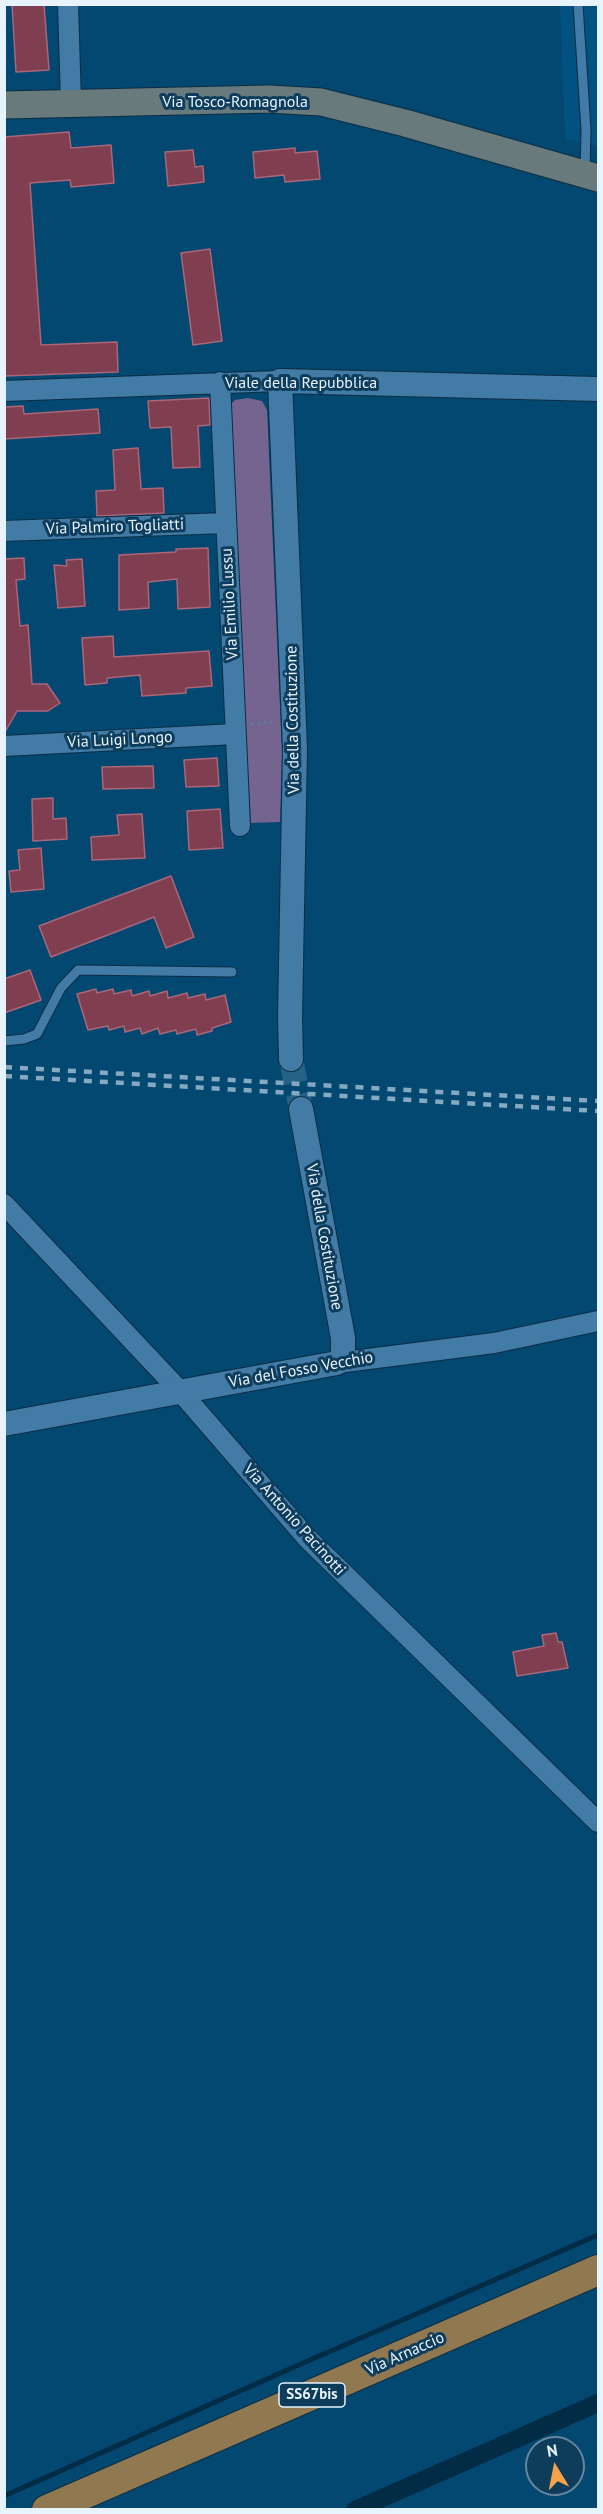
<!DOCTYPE html>
<style>
body{margin:0}
#map{position:relative;width:603px;height:2514px;overflow:hidden;background:#034870;font-family:"PT Sans",sans-serif}
canvas{display:block}
.frame{position:absolute;inset:0;border:6px solid #e7f3fd;pointer-events:none}
.north{position:absolute;left:525px;top:2436px;width:60px;height:60px;box-sizing:border-box;background:#0e3d5c;border:2px solid #65869c;border-radius:50%;rotate:350deg;font-size:16px;font-weight:700;line-height:24px;text-align:center;color:#e7f3fd}
.north::after{content:'';display:block;margin:auto;width:21px;height:27px;background:#f7a149;clip-path:polygon(50% 0,100% 100%,50% 72%,0 100%)}
</style>
<div id="map">
<canvas width="603" height="2514"></canvas>
<div class="frame"></div>
<div class="north">N</div>
</div>
<script>
const ctx = document.querySelector('canvas').getContext('2d');
ctx.lineJoin = 'round';
function fillPath(path, color) {
  ctx.fillStyle = color;
  ctx.fill(path, 'evenodd');
}
function trace(path, color, width, dash) {
  ctx.strokeStyle = color;
  ctx.lineWidth = width;
  ctx.lineCap = dash ? 'butt' : 'round';
  ctx.setLineDash(dash || []);
  ctx.stroke(path);
}
function write(font, color, halo, rows, align = 'center') {
  ctx.font = font + ' "PT Sans",sans-serif';
  ctx.lineWidth = 6;
  ctx.setLineDash([]);
  ctx.textBaseline = 'middle';
  ctx.strokeStyle = halo;
  ctx.fillStyle = color;
  for (const [text, x, y, turn = 0] of rows) {
    ctx.save();
    ctx.translate(x, y);
    ctx.rotate((+turn || 0) * Math.PI / 180);
    ctx.textAlign = isNaN(turn) ? turn : align;
    if (halo) ctx.strokeText(text, 0, 0);
    ctx.fillText(text, 0, 0);
    ctx.restore();
  }
}
fillPath(new Path2D(`
 M560 5H598V146L565 139Z`), '#015280');
fillPath(new Path2D(`
 M248 398 262 401 267 410 282 753 280 822 251 823 227 408 235 400Z`), '#766490');
trace(new Path2D(`
 M4 2496 294 2367 598 2235`), '#022b46', 5);
trace(new Path2D(`
 M355 2510 598 2403`), '#022b46', 18);
const building = new Path2D(`
 M12 4H44L49 70 16 72Z
 M69 132 71 148 111 145 114 183 71 187 70 180 30 183 41 345 117 342 118 372 4 376V137Z
 M295 148V153L317 151 320 179 285 182 284 175 255 178 253 152Z
 M193 150 195 167 203 166 204 182 168 186 165 152Z
 M210 249 222 341 193 345 181 253Z
 M209 398 210 425 198 426 200 467 173 468 171 427 150 428 148 401Z
 M23 406 24 414 98 409 100 433 4 439V407Z
 M138 448 141 489 163 488 164 513 97 516 96 491 115 490 113 450Z
 M208 548 210 607 178 609 177 579 148 582 149 608 119 610V555L176 552V549Z
 M24 558 25 579 16 580 20 626 28 625 32 684H47L60 703 48 711H17L4 734V559Z
 M82 559 85 606 58 608 54 565 67 566 66 560Z
 M113 636 114 657 209 651 212 686 186 688V693L142 696 140 675 107 678V683L85 685 82 638Z
 M217 758 219 786 186 787 184 760Z
 M153 766 154 788 103 789 102 767Z
 M53 798V819L66 818 67 839 33 841 32 799Z
 M220 809 223 848 189 850 187 811Z
 M142 814 145 858 92 860 91 837 119 835 117 815Z
 M41 848 44 889 11 892 9 871 20 870 18 850Z
 M171 876 194 937 166 948 154 917 51 957 39 926Z
 M30 970 41 1000 4 1013V979Z
 M96 989 97 993 113 989 114 994 131 990 132 996 149 991 150 996 167 991 168 998 187 993 188 998 205 994 206 1000 225 995 231 1022 212 1028V1031L197 1035 196 1029 177 1034 176 1030 160 1034 158 1028 142 1034 140 1028 125 1032 124 1026 109 1030 108 1026 88 1030 77 994Z
 M556 1633 558 1642H562L568 1668 517 1676 513 1652 544 1646 542 1635Z`);
fillPath(building, '#7f3f51');
trace(building, '#ab6679', 1.5);
trace(new Path2D(`
 M291 1059 301 1109`), '#256285', 24, [24, 12]);
const service = new Path2D(`
 M578 4 586 130 585 173
 M4 1041 24 1039 37 1034 61 988 78 970 232 972`);
const minor = new Path2D(`
 M68 4 71 103
 M220 382 240 826
 M4 391 280 381
 M4 531 226 523
 M4 746 235 734
 M4 1204 180 1391 307 1538 598 1822
 M337 1363 494 1343 598 1321`);
const tertiary = new Path2D(`
 M291 1059 290 1017 295 749 280 381 598 389
 M4 1424 337 1363 343 1356V1338L301 1109`);
const secondary = new Path2D(`
 M4 105 269 99 321 102 405 123 598 178`);
const primary = new Path2D(`
 M47 2510 598 2270`);
trace(service, '#0d2d43', 11);
trace(minor, '#0d2d43', 22);
trace(tertiary, '#0d2d43', 26);
trace(secondary, '#0d2d43', 29);
trace(primary, '#0d2d43', 32);
trace(new Path2D(`
 M252 724 275 722`), '#5384a1', 3, [1.5, 4.5]);
trace(service, '#417ba6', 9);
trace(minor, '#417ba6', 20);
trace(tertiary, '#417ba6', 24);
trace(secondary, '#697a7c', 27);
trace(primary, '#907851', 30);
trace(new Path2D(`
 M4 1067 598 1101
 M4 1076 598 1111`), '#84a9c0', 4.5, [8, 8]);
for (const [x, y, w] of [
 [312,2395,66]
]) {
  const box = new Path2D();
  box.roundRect(x - w / 2, y - 12, w, 24, 4.5);
  ctx.fillStyle = '#0e3d5c';
  ctx.fill(box);
  trace(box, '#e7f3fd', 1.5);
}
write('bold 15px', '#e7f3fd', null, [
 ["SS67bis",312,2395]
]);
write('16px', '#e7f3fd', '#0e3d5c', [
 ["Via Tosco-Romagnola",235,102],
 ["Viale della Repubblica",301,383],
 ["Via Palmiro Togliatti",115,527,-2],
 ["Via Emilio Lussu",230,604,-93],
 ["Via della Costituzione",293,720,-91],
 ["Via Luigi Longo",120,740,-3],
 ["Via della Costituzione",324,1237,80],
 ["Via del Fosso Vecchio",301,1370,-10],
 ["Via Antonio Pacinotti",294,1520,48],
 ["Via Arnaccio",405,2354,-24]
]);
</script>
